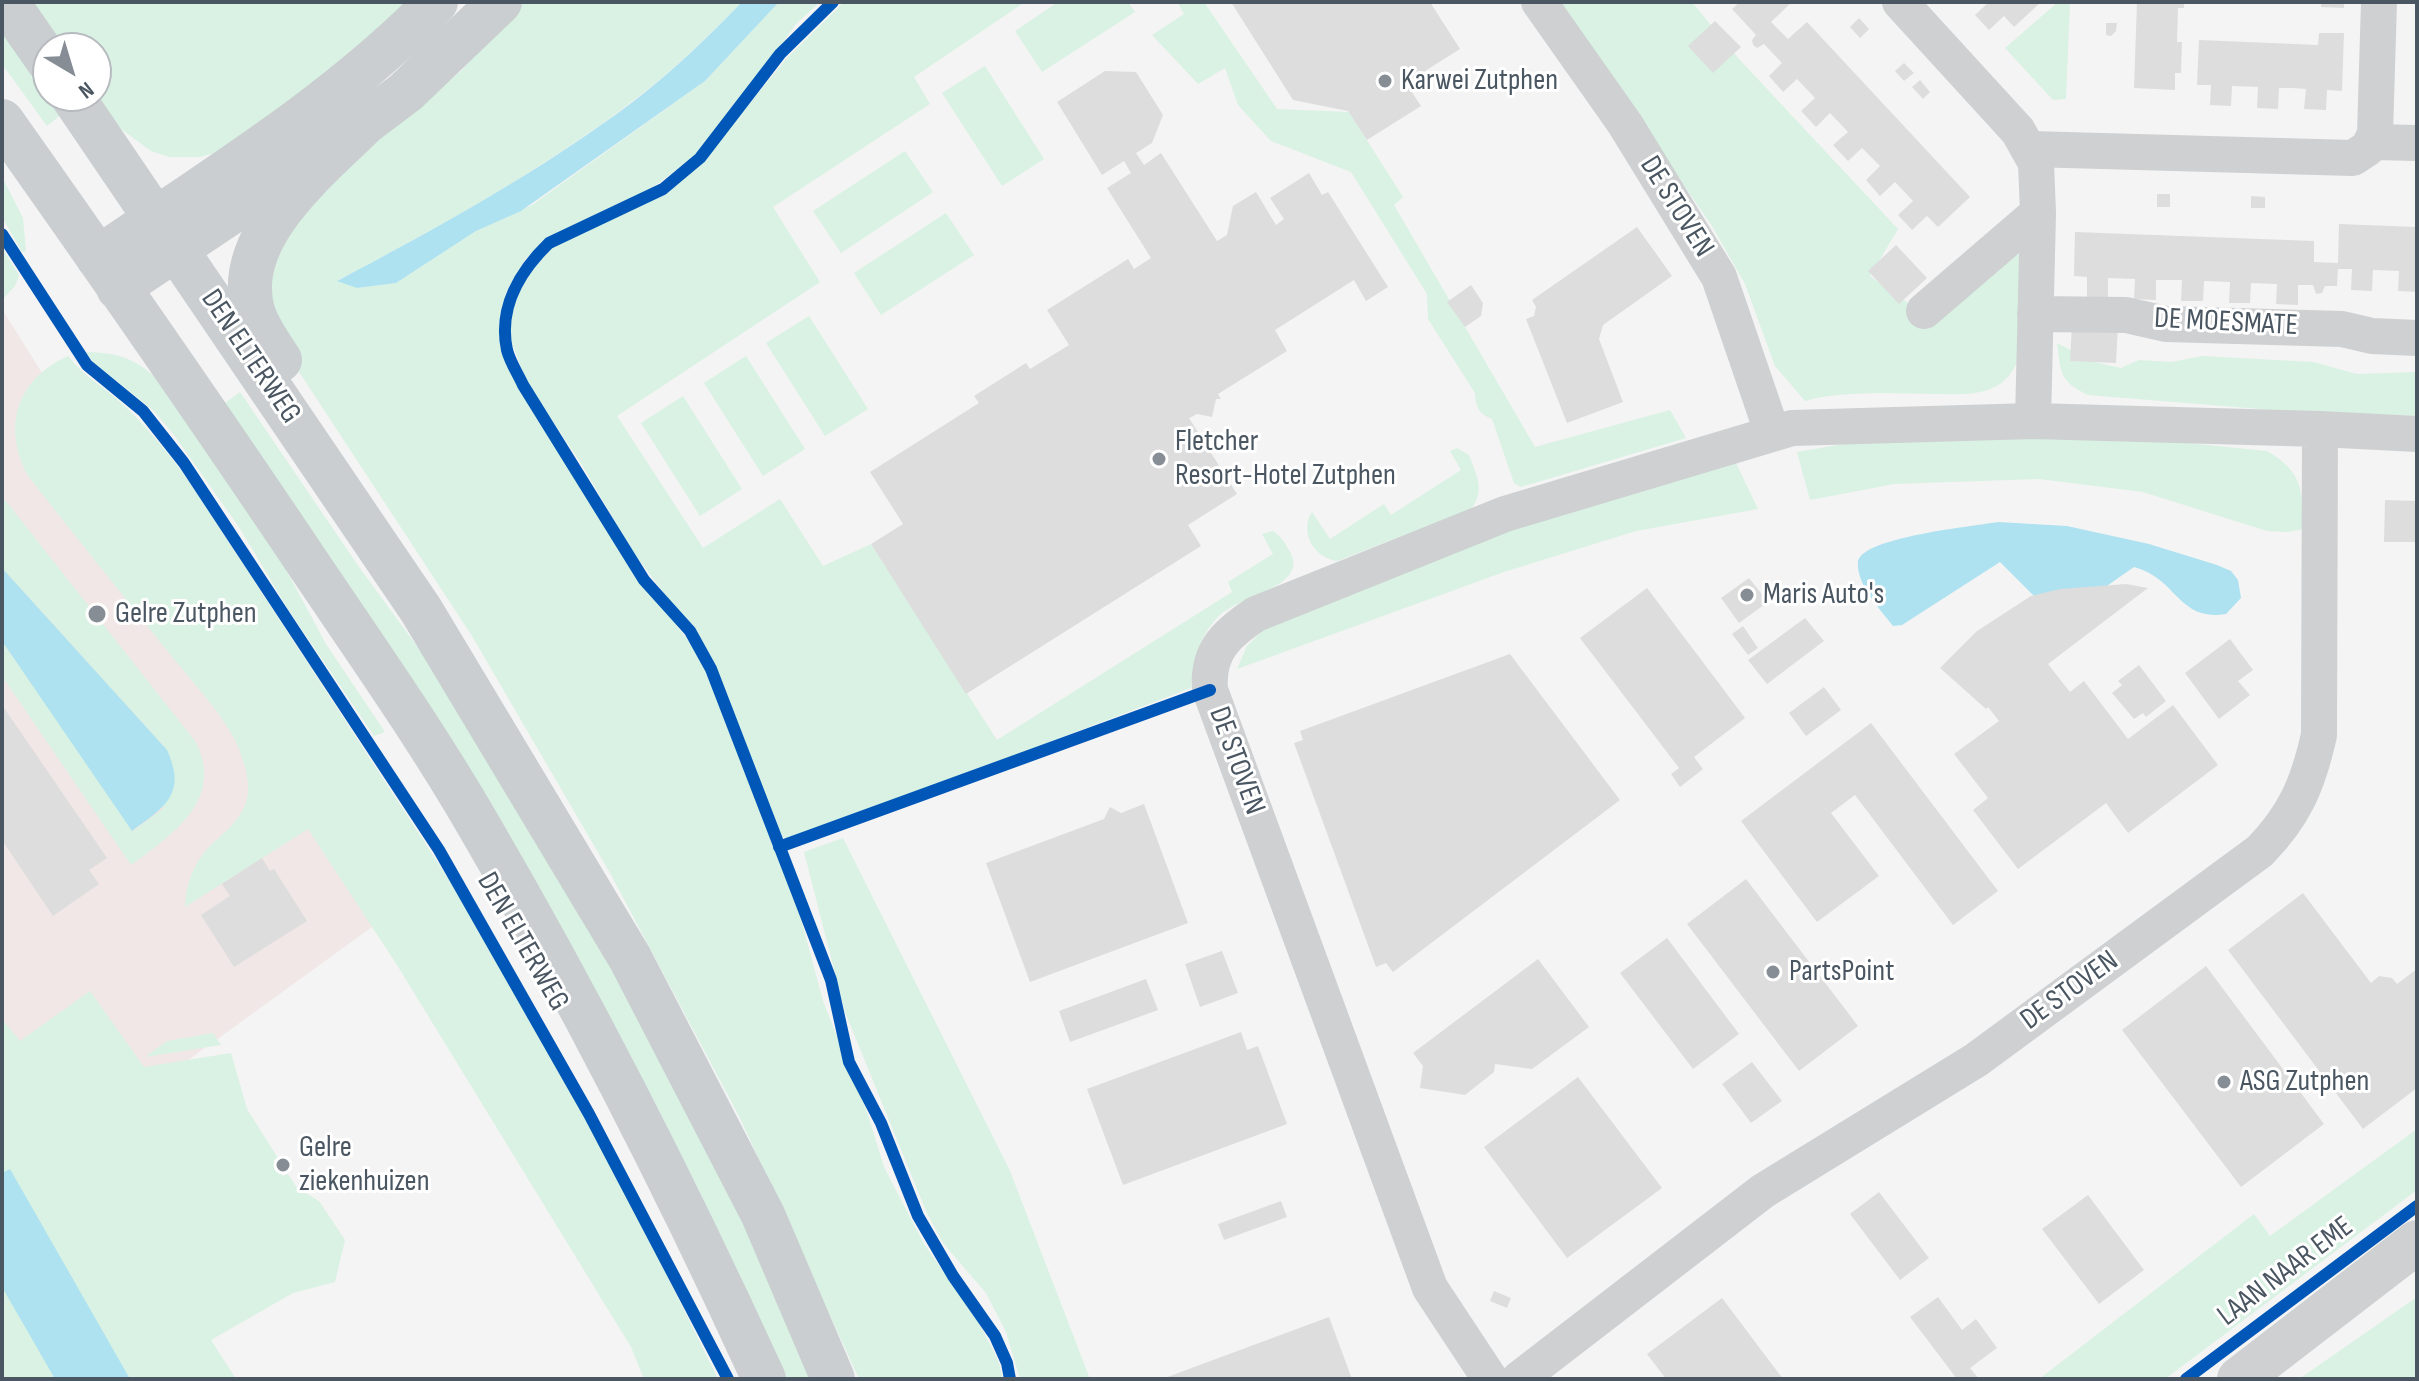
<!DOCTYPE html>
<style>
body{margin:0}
#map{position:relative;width:2419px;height:1381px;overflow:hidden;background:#f4f4f4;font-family:"Sofia Sans Condensed",sans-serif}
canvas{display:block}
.frame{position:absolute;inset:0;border:4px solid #4a5661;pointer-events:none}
.north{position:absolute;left:32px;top:32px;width:80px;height:80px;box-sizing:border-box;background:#fff;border:2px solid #b7bbc0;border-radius:50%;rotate:142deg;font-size:22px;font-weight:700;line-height:32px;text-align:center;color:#4a5661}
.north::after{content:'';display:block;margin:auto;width:28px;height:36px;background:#868d94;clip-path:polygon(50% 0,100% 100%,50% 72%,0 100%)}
</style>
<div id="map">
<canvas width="2419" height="1381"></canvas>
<div class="frame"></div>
<div class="north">N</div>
</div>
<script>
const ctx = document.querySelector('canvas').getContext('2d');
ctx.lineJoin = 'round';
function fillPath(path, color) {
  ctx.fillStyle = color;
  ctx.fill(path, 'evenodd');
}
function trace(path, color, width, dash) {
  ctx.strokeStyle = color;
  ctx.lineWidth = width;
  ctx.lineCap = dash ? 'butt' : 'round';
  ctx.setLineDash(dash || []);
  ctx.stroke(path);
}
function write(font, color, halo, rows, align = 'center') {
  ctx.font = font + ' "Sofia Sans Condensed",sans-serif';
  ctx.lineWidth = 6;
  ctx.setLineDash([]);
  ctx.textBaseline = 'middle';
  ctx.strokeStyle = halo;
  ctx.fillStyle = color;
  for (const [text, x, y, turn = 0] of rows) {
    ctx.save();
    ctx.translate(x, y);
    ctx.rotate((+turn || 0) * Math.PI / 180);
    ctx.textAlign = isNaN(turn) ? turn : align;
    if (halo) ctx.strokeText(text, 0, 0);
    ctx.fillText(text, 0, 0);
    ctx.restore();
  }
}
fillPath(new Path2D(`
 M2 309 383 919 2 1195Z`), '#f1e7e6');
fillPath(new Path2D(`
 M28 2H412L354 55 215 153 200 157H169L151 151 121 129 96 96V48H60Z
 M524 2H742C708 36 673 71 634 100 542 170 440 227 338 280L358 288 396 283 476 231 532 205 705 81 779 2H820L796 24 723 127 697 155 646 192 557 233 526 258 507 290 499 323 504 353 510 373 521 391 543 421 628 561 692 646 705 670 772 840 790 878 823 1001 867 1112 884 1167 924 1244 978 1321 998 1360 1003 1379H859L740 1118 610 873 472 636 288 355 263 304 268 250 314 190 461 71Z
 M844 2H1025L914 77 930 104 773 207 820 282 617 416 703 548 780 499 823 566 871 544 997 740 1232 592 1228 582 1273 554 1262 534 1273 531C1281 536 1284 542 1289 550 1312 588 1238 594 1217 618 1198 638 1194 662 1191 688L794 839 781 837 739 728 704 646 633 552 582 465 526 381 511 340 509 321 520 287 533 267 550 249 568 237 646 204 696 169 786 59Z
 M1058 2H1128L1135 12 1042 72 1015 31Z
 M1177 2H1204L1277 109 1349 112 1403 197 1394 205 1535 447 1670 410 1686 438 1521 487 1514 483 1492 419C1478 413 1476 408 1475 393L1428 319 1427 294 1351 172 1271 141 1238 105 1225 68 1198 84 1152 35 1184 14Z
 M1558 2H1692L1739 59 1898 229 1870 276 1908 303 1919 318 2029 244 2021 353C2015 369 2007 383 1990 389 1973 396 1952 394 1935 394 1895 394 1843 390 1805 401L1775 366 1745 284 1712 226Z
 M2058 2H2070L2066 99 2053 100 2005 48Z
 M2 26 48 92V96H51L63 113 47 126 2 64Z
 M985 66 1044 159 1002 186 942 93Z
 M905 151 933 192 841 253 813 211Z
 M2 177 23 218 26 251 22 252 2 217Z
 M946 213 974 255 881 315 854 273Z
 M2 248 19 275 15 286 2 300Z
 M809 316 868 409 825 436 766 343Z
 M2057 343 2094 362 2121 368 2139 360 2172 362 2202 356 2313 362 2357 374 2417 372V416L2297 412 2088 395C2059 381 2061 373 2057 343Z
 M86 352C126 353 139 361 168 389L270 540 326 644 385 732 374 736 288 609 239 527 174 435 154 411 94 363Z
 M68 356C83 376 102 385 120 402 146 425 166 451 187 478L442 869 505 972 558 1064 646 1233 718 1379H644L631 1347 397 965 308 829 185 907C186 885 193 863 209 847 223 833 242 820 247 799 251 780 243 757 235 740 219 709 187 676 165 648 119 591 73 533 28 476 2 426 16 380 68 356Z
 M746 356 805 449 763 476 704 383Z
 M240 392 359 567 438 675 592 919 821 1379H785L221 406Z
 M683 396 742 489 700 516 641 423Z
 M2127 437 2267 451C2304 473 2302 490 2303 529L2287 532 2267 531 2143 492 2039 479 1894 484 1810 500 1797 452 1873 439Z
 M1457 448 1469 455C1476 475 1486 490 1471 509L1337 561C1314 558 1299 532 1312 512L1330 539 1384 504 1391 515 1461 470 1450 451Z
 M1736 463 1758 509 1636 531 1504 572 1237 669 1247 646 1264 629 1552 514Z
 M2 496 195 741C226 799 172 835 131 865L2 676V641L133 831 163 809 167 750 2 568Z
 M843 838 1010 1171 1090 1379H1020L1006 1332 986 1293 943 1243 926 1211 845 1012 804 852Z
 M90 991 144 1067 231 1053 247 1109 278 1158 273 1161 283 1176 288 1174 297 1188 319 1201 345 1240 335 1282 293 1293 211 1340 236 1379H2V1019L20 1041Z
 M213 1033 221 1045 145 1057 167 1041Z
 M2417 1129V1190L2165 1379H2039L2254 1214 2270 1236Z
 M2417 1297V1379H2299Z`), '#d9f2e3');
fillPath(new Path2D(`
 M742 2H779L705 81 521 211 476 231 396 283 357 288 337 281C439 227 541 171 634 101 673 71 708 37 742 2Z
 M1998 522 2067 526 2149 544 2217 565 2231 571 2238 580 2241 598 2226 614C2178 622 2177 578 2134 567L2058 620 2000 562 1902 625 1893 626C1880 609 1856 584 1858 562 1861 537 1976 526 1998 522Z
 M2 568 167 750C187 794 165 807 132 831L2 641Z
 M10 1169 130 1379H55L2 1287V1173Z`), '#aee2f0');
fillPath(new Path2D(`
 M1231 2H1430L1460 49 1406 83 1421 106 1367 140 1348 111 1293 100Z
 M1740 2H1792L1771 22 1788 39 1807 22 1970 197 1938 227 1927 216 1912 230 1898 215 1913 201 1895 182 1880 196 1866 180 1880 166 1862 148 1848 161 1833 145 1848 132 1830 113 1816 127 1801 111 1815 98 1797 79 1783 92 1769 76 1782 63 1764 44 1757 48 1753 45 1752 40 1756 35 1732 9Z
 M1989 2H2041L2014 27 2004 16 1989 30 1975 15Z
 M2137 2H2184V8H2178L2177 42H2182L2181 73H2175V90L2134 88Z
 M2321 2H2344V8L2321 7Z
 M1859 18 1869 29 1860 38 1850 27Z
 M1715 21 1741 47 1713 73 1688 46Z
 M2106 23H2117L2116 31 2111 36 2106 35Z
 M2319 33H2344L2342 91 2327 90 2326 110 2304 109 2306 89 2292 88H2279L2278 109 2257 108 2258 87 2232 86 2231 106 2210 105 2211 85H2197L2199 40 2318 45Z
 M1904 63 1914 73 1904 81 1895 71Z
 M1105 71 1136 72 1163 115 1152 143 1136 153 1144 165 1161 153 1217 241 1227 235 1233 206 1256 192 1276 225 1284 219 1270 198 1309 173 1322 195 1328 192 1388 287 1366 301 1354 280 1275 330 1287 351 1218 394 1221 399H1216L1212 417 1197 414 1189 418 1237 494 1188 525 1201 546 966 694 871 544 903 524 870 472 979 403 974 396 1026 363 1030 369 1069 345 1047 310 1128 259 1134 269 1151 258 1107 188 1131 173 1124 161 1102 175 1057 102Z
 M1920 80 1930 92 1923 99 1912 87Z
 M2157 194H2170V207H2157Z
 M2251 196 2265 197V208H2251Z
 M2339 224 2417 227V292L2398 291 2399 271 2373 270 2372 291 2351 290 2352 269H2338L2337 286H2325L2322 293 2316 294 2313 285H2298V305L2276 304 2277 284 2251 283 2250 303H2229L2230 282 2204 281 2203 301H2181L2182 280H2156V300L2134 299 2135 279 2108 278V298L2087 297V277L2074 276 2075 232 2314 241V262L2338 263Z
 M1637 227 1672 276 1603 325 1599 339 1623 402 1567 423 1526 319 1534 316 1536 307 1532 300Z
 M1896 245 1927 278 1899 304 1868 271Z
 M1471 285 1483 303 1481 316 1465 327 1447 302Z
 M2072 324 2118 326 2116 363 2070 361Z
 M2385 500 2417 501V542H2384Z
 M1749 578 1768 602 1739 623 1721 598Z
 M2126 584 2148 588 2048 664 2070 692 2084 681 2128 739 2173 705 2218 765 2128 833 2106 803 2018 869 1973 810 1988 798 1954 754 1999 721 1988 707 1986 709 1940 668 1977 631 2031 596 2060 589Z
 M1647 588 1745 718 1694 757 1703 769 1680 787 1671 774 1679 768 1580 638Z
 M1805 618 1824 641 1767 684 1748 660Z
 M1743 626 1758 648 1748 655 1732 634Z
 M2230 639 2253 670 2238 681 2250 695 2219 719 2185 673Z
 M1510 654 1620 800 1393 972 1386 963 1376 967 1294 743 1303 740 1300 731Z
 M2139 665 2166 701 2146 717 2143 713 2134 719 2112 693 2122 685 2118 681Z
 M1824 687 1841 710 1806 736 1789 713Z
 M2 705 107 858 89 870 99 884 53 916 2 840Z
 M1871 723 1998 891 1953 925 1855 795 1831 813 1879 876 1817 922 1741 821Z
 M1144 804 1188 923 1030 982 986 863 1104 819 1110 807 1121 813Z
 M262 858 270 871 274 869 307 921 234 967 201 915 230 896 222 884Z
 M1746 879 1858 1026 1799 1071 1687 924Z
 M2303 893 2371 983 2379 976 2392 978 2397 984 2417 969V1088L2363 1129 2228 950Z
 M1667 938 1739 1034 1693 1069 1620 973Z
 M1222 951 1238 993 1200 1007 1185 964Z
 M1538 959 1589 1027 1532 1069 1495 1064 1494 1072 1465 1095 1420 1088 1423 1066 1413 1053Z
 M2206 966 2324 1124 2241 1187 2122 1030Z
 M1146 979 1158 1010 1070 1042 1059 1011Z
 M1241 1032 1247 1050 1258 1046 1287 1124 1123 1185 1087 1089Z
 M1752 1062 1782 1101 1751 1123 1722 1084Z
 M1578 1077 1662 1188 1567 1258 1484 1147Z
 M1879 1192 1929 1258 1900 1280 1850 1214Z
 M2088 1195 2144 1270 2099 1304 2042 1229Z
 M1281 1201 1287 1217 1224 1240 1218 1224Z
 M1494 1291 1511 1298 1507 1308 1490 1301Z
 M1938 1297 1962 1330 1976 1319 1997 1348 1970 1368 1979 1379H1957L1910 1317Z
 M1722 1298 1783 1379H1666L1647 1354Z
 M1329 1317 1352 1379H1162Z`), '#ddddde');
trace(new Path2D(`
 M1539 2 1625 124 1719 277 1772 432
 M1900 2 2018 131 2036 163 2038 213 2033 421
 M2373 142 2417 143
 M2030 149 2353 158 2368 148 2375 134 2379 2
 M1924 311 2038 213
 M2035 314 2126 315 2166 324 2342 329 2372 336 2417 338
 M1490 1379 1430 1288 1210 690C1207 651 1226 634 1256 614L1505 514 1792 428 2033 421 2320 429 2417 434
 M1519 1379 1763 1191 1976 1060 2260 851C2295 815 2308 784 2319 735L2320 429`), '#ced0d2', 36);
trace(new Path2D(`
 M2239 1379 2417 1242`), '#ced0d2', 44);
trace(new Path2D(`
 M7 2 48 61
 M72 96 421 610 630 958 763 1215 833 1379
 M2 121C106 268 209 416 309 565 367 651 427 736 479 826 583 1004 678 1191 764 1379
 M98 258C214 178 337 104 436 2
 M118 288 365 123 406 92 500 2
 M280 360C270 344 258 329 253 311 232 236 319 169 365 123`), '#caced1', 44);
trace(new Path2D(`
 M833 2 780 54 700 158 663 189 549 243C520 271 498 308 507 350 510 362 518 374 523 385L644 580 690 631 711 669 831 980 849 1062 881 1123 918 1216 953 1276 995 1336 1007 1363 1010 1379
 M2 234 87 365 143 411 184 463 439 850 589 1114 728 1379
 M779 847 1210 690
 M2186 1379 2417 1206`), '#0057b8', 12);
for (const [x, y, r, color] of [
 [1385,81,8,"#868d94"],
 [1159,459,8,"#868d94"],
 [1747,595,8,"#868d94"],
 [97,614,10,"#868d94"],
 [1773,972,8,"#868d94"],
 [2224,1082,8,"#868d94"],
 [283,1165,8,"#868d94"]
]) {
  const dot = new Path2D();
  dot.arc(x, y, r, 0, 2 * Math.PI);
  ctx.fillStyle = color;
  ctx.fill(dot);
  trace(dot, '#fff', 3);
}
write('30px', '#4a5661', '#fff', [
 ["Karwei Zutphen",1401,81],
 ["Fletcher",1175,442],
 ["Resort-Hotel Zutphen",1175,476],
 ["Maris Auto's",1763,595],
 ["Gelre Zutphen",115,614],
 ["PartsPoint",1789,972],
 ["ASG Zutphen",2240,1082],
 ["Gelre",299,1148],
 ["ziekenhuizen",299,1182]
], 'left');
write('30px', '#4a5661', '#fff', [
 ["DE STOVEN",1676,207,58],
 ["DE MOESMATE",2226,323,3],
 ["DEN ELTERWEG",250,357,56],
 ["DE STOVEN",1236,761,70],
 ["DEN ELTERWEG",522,942,60],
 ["DE STOVEN",2070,991,-36],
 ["LAAN NAAR EME",2286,1272,-37]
]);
</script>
